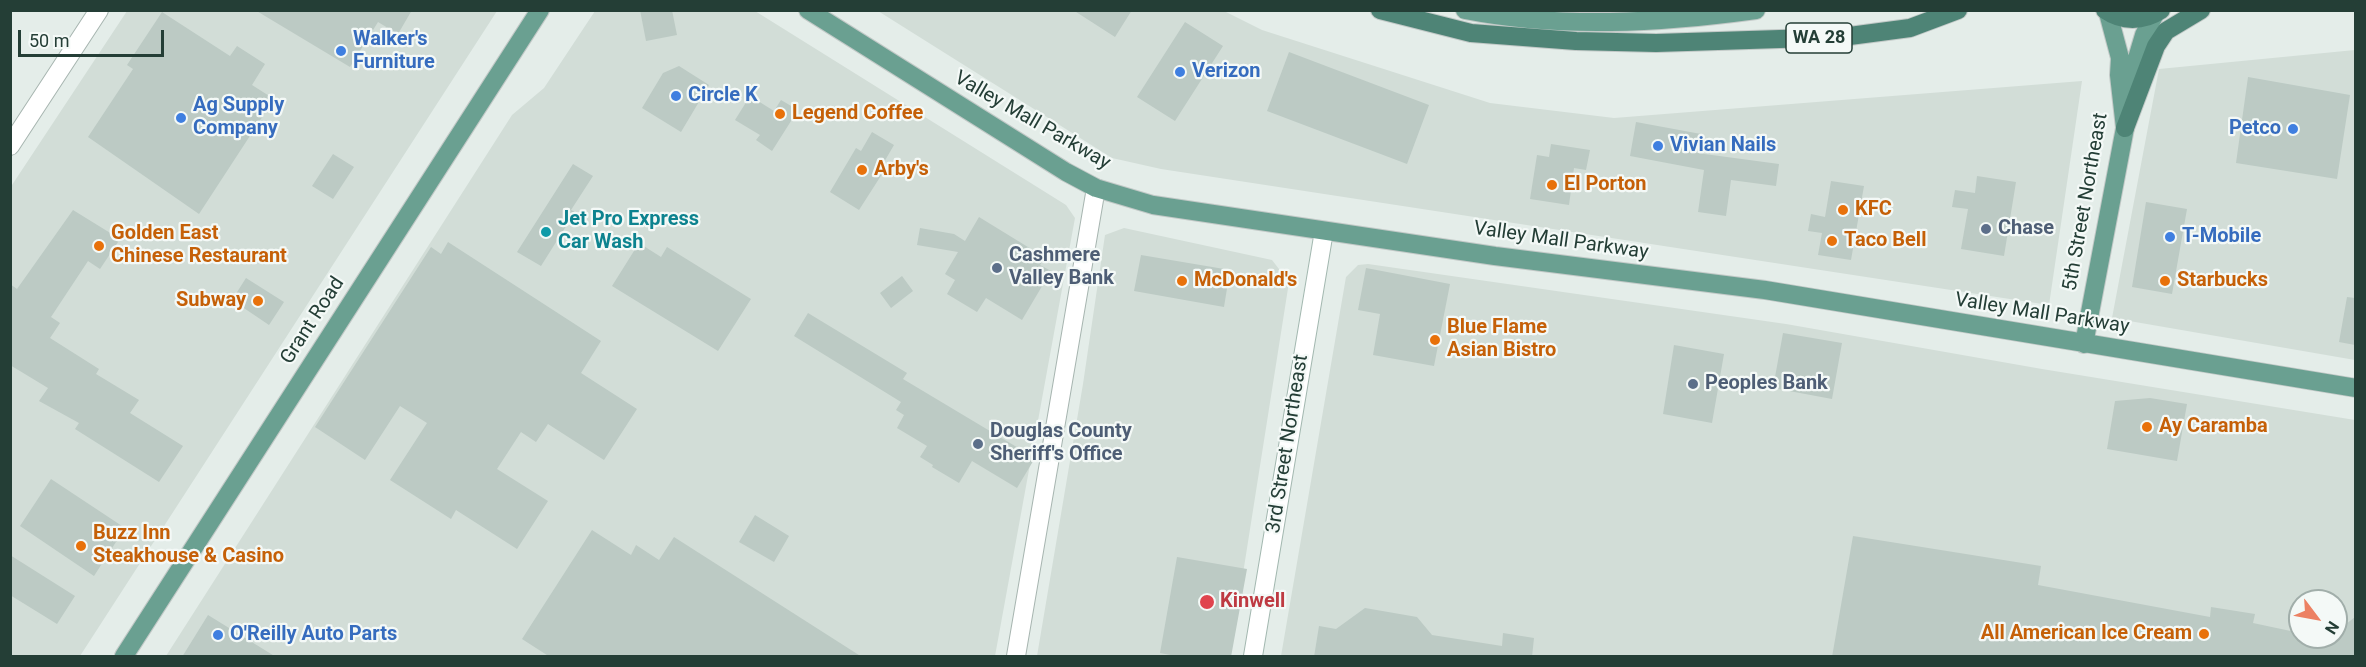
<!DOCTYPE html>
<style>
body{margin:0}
#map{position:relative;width:2366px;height:667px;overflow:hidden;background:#e4ede9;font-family:Roboto,sans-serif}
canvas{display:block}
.frame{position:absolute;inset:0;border:12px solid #243e36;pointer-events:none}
.north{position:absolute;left:2288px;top:589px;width:60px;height:60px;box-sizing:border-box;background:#f4f9f7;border:2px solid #a1aeaa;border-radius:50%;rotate:122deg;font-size:16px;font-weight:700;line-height:24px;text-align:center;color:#243e36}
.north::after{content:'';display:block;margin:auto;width:21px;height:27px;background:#ec8163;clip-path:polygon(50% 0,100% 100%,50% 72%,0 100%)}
.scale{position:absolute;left:18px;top:30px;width:146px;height:27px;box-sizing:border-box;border:3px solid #243e36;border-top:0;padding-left:8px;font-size:18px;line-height:21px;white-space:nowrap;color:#243e36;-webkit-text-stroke:4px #f4f9f7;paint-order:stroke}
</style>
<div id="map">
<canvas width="2366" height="667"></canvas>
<div class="frame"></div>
<div class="north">N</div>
<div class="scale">50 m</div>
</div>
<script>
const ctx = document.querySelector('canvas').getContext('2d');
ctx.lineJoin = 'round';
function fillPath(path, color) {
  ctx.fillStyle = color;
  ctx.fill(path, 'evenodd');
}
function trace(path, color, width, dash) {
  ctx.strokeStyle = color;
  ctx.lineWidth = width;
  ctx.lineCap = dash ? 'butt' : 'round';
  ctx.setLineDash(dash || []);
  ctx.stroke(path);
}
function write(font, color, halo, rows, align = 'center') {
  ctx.font = font + ' Roboto,sans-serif';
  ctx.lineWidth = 4.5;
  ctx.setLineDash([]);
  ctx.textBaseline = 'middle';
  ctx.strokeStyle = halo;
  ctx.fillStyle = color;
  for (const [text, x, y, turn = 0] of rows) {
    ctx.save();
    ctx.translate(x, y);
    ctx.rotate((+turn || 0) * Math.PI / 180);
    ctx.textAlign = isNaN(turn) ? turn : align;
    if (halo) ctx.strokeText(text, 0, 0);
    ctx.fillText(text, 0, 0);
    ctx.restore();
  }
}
fillPath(new Path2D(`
 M127 11H497L80 656H11L10 188Z
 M595 11H755L1066 205 1075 218 995 656H166L512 115 544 88Z
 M878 11H1224L1262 30 1490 103 1614 118 2082 81 2049 305 1161 169 1112 158Z
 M2355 50V360L2112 318 2159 69Z
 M1124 228 1272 260 1289 282 1230 656H1037L1083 384 1105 235Z
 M1368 264 1786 324 2042 369 2355 420V656H1281L1346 277 1358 265ZM2300 601H2336V637H2300Z`), '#d2ddd7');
fillPath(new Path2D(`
 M255 10H412L398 34 378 22 350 67Z
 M640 10H672L677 35 646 41Z
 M1073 10H1132L1115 37Z
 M162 12 230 56 237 46 265 64 252 85 274 99 199 214 88 137 133 69 127 65Z
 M1185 22 1223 46 1175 121 1137 97Z
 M1289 52 1429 105 1407 164 1267 111Z
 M679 66 709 85 681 132 642 108 663 73Z
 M2248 77 2350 95 2337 179 2236 163Z
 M750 96 774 111 781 100 798 110 772 151 756 140 760 135 735 120Z
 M1636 122 1701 134 1697 153 1779 164 1776 186 1731 180 1726 216 1698 212 1704 170 1630 156Z
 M872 132 894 145 880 169 884 171 859 210 830 192 856 148 861 151Z
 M1551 144 1590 150 1586 170 1574 168 1569 205 1530 199 1537 155 1549 157Z
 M333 154 354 167 333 199 312 186Z
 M573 164 593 176 571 210 575 212 541 266 517 252Z
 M1977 176 2016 182 2004 256 1961 249 1968 209 1952 207 1955 190 1975 193Z
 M1831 181 1864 186 1851 260 1818 255 1822 233 1808 231 1811 214 1825 217Z
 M2146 202 2187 209 2172 294 2132 287Z
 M73 210 120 239 100 269 88 261 51 317 60 323 50 338 99 369 96 374 139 400 130 413 183 446 159 482 75 429 79 423 39 401 48 388 10 365V284L17 289Z
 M979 217 1036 252 1035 254 1044 259 1040 265 1051 271 1022 320 986 298 977 312 947 294 955 280 945 274 958 252 917 245 920 228 954 234 965 241Z
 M448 242 601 341 581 373 637 409 604 460 548 424 536 442 521 432 497 469 548 501 517 549 456 510 451 519 390 480 427 423 400 406 365 460 315 427 431 247 441 254Z
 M639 243 661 257 667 247 751 299 718 351 612 286Z
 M1141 255 1230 270 1224 307 1134 291Z
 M1366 268 1450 284 1434 366 1373 355 1380 314 1358 310Z
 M902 276 913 291 891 308 880 293Z
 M246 278 284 302 269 325 232 300Z
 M2347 297 2355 298V345L2339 342Z
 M808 313 907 373 903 379 1035 458 1017 488 972 461 959 483 932 467 933 465 920 457 927 446 897 428 904 415 896 410 901 402 794 336Z
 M1783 333 1842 343 1832 399 1773 388Z
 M1674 345 1724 354 1712 423 1663 414Z
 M2150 398 2187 404 2177 461 2107 449 2115 401Z
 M51 479 125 528 94 576 20 526Z
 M755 515 789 536 774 562 739 542Z
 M592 530 631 555 636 545 659 560 674 537 862 657H550L522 639Z
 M1853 536 2041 566 2038 585 2210 617 2211 607 2255 614 2253 623 2300 633V637H2336V632L2355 617V657H1832Z
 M10 555 75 596 57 624 10 595Z
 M1177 557 1247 569 1231 657H1181L1160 653Z
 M1365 608 1417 617 1432 635 1502 646 1503 633 1534 638 1532 657H1314L1319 626 1336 629Z
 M208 615 276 657H182Z`), '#bccac4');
const minor = new Path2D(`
 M1016 656 1096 188`);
const tertiary = new Path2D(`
 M10 146 99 10`);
const secondary = new Path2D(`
 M1253 656 1324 231`);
const primary = new Path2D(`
 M808 10 1066 172 1096 188 1153 205 1495 256 1765 290 2356 388
 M1465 10C1561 29 1660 23 1756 10
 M2125 98 2144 35 2155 14
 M2084 344 2125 128 2119 75 2120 58 2108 13
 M124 656 540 10`);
const trunk = new Path2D(`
 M1380 10 1471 33 1576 41 1656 43 1842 37 1910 28 1958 10
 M2105 10C2122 22 2143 22 2161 10
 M2125 128 2156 46 2166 31 2201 10`);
trace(minor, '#a7b5b0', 20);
trace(tertiary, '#a7b5b0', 20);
trace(secondary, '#a3b8b0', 20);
trace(primary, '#c2c9c7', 20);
trace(trunk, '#c2c9c7', 20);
trace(minor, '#fff', 18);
trace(tertiary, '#fff', 18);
trace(secondary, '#fff', 18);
trace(primary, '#6aa091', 18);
trace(trunk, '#4e8476', 18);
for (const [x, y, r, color] of [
 [341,51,6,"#3f7fe0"],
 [1180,72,6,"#3f7fe0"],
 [676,96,6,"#3f7fe0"],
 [780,114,6,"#e8710a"],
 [181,118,6,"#3f7fe0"],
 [2293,129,6,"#3f7fe0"],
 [1658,146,6,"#3f7fe0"],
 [862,170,6,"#e8710a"],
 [1552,185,6,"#e8710a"],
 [1843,210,6,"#e8710a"],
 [1986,229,6,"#5c6f8a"],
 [546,232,6,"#0f9aa8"],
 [2170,237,6,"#3f7fe0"],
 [1832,241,6,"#e8710a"],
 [99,246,6,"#e8710a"],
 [997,268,6,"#5c6f8a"],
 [1182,281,6,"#e8710a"],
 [2165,281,6,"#e8710a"],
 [258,301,6,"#e8710a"],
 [1435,340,6,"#e8710a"],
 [1693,384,6,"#5c6f8a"],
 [2147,427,6,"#e8710a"],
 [978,444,6,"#5c6f8a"],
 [81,546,6,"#e8710a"],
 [1207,602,8,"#e0444e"],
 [2204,634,6,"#e8710a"],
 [218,635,6,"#3f7fe0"]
]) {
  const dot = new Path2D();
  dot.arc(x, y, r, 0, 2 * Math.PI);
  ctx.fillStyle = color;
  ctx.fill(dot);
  trace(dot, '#f4f9f7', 2);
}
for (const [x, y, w] of [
 [1819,38,66]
]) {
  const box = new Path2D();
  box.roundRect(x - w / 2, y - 15, w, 30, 4.5);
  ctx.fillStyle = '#f4f9f7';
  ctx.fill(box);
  trace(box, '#243e36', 1.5);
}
write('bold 18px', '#243e36', null, [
 ["WA 28",1819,38]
]);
write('bold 20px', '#366cbe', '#f4f9f7', [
 ["Walker's",353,40],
 ["Furniture",353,63],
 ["Verizon",1192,72],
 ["Circle K",688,96],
 ["Ag Supply",193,106],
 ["Company",193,129],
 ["Petco",2281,129,"right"],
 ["Vivian Nails",1670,146],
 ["T-Mobile",2182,237],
 ["O'Reilly Auto Parts",230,635]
], 'left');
write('bold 20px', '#c56008', '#f4f9f7', [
 ["Legend Coffee",792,114],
 ["Arby's",874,170],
 ["El Porton",1564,185],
 ["KFC",1855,210],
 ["Golden East",111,234],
 ["Chinese Restaurant",111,257],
 ["Taco Bell",1844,241],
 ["McDonald's",1194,281],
 ["Starbucks",2177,281],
 ["Subway",246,301,"right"],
 ["Blue Flame",1447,328],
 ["Asian Bistro",1447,351],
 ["Ay Caramba",2159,427],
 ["Buzz Inn",93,534],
 ["Steakhouse & Casino",93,557],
 ["All American Ice Cream",2192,634,"right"]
], 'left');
write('20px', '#243e36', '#f4f9f7', [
 ["Valley Mall Parkway",1032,121,30],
 ["5th Street Northeast",2086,202,-80],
 ["Valley Mall Parkway",1561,241,8],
 ["Valley Mall Parkway",2042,314,9],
 ["Grant Road",313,321,-57],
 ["3rd Street Northeast",1288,444,-81]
]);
write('bold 20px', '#0d838f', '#f4f9f7', [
 ["Jet Pro Express",558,220],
 ["Car Wash",558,243]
], 'left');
write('bold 20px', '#4e5e75', '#f4f9f7', [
 ["Chase",1998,229],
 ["Cashmere",1009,256],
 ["Valley Bank",1009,279],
 ["Peoples Bank",1705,384],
 ["Douglas County",990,432],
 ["Sheriff's Office",990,455]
], 'left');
write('bold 20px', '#be3a42', '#f4f9f7', [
 ["Kinwell",1220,602]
], 'left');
</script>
